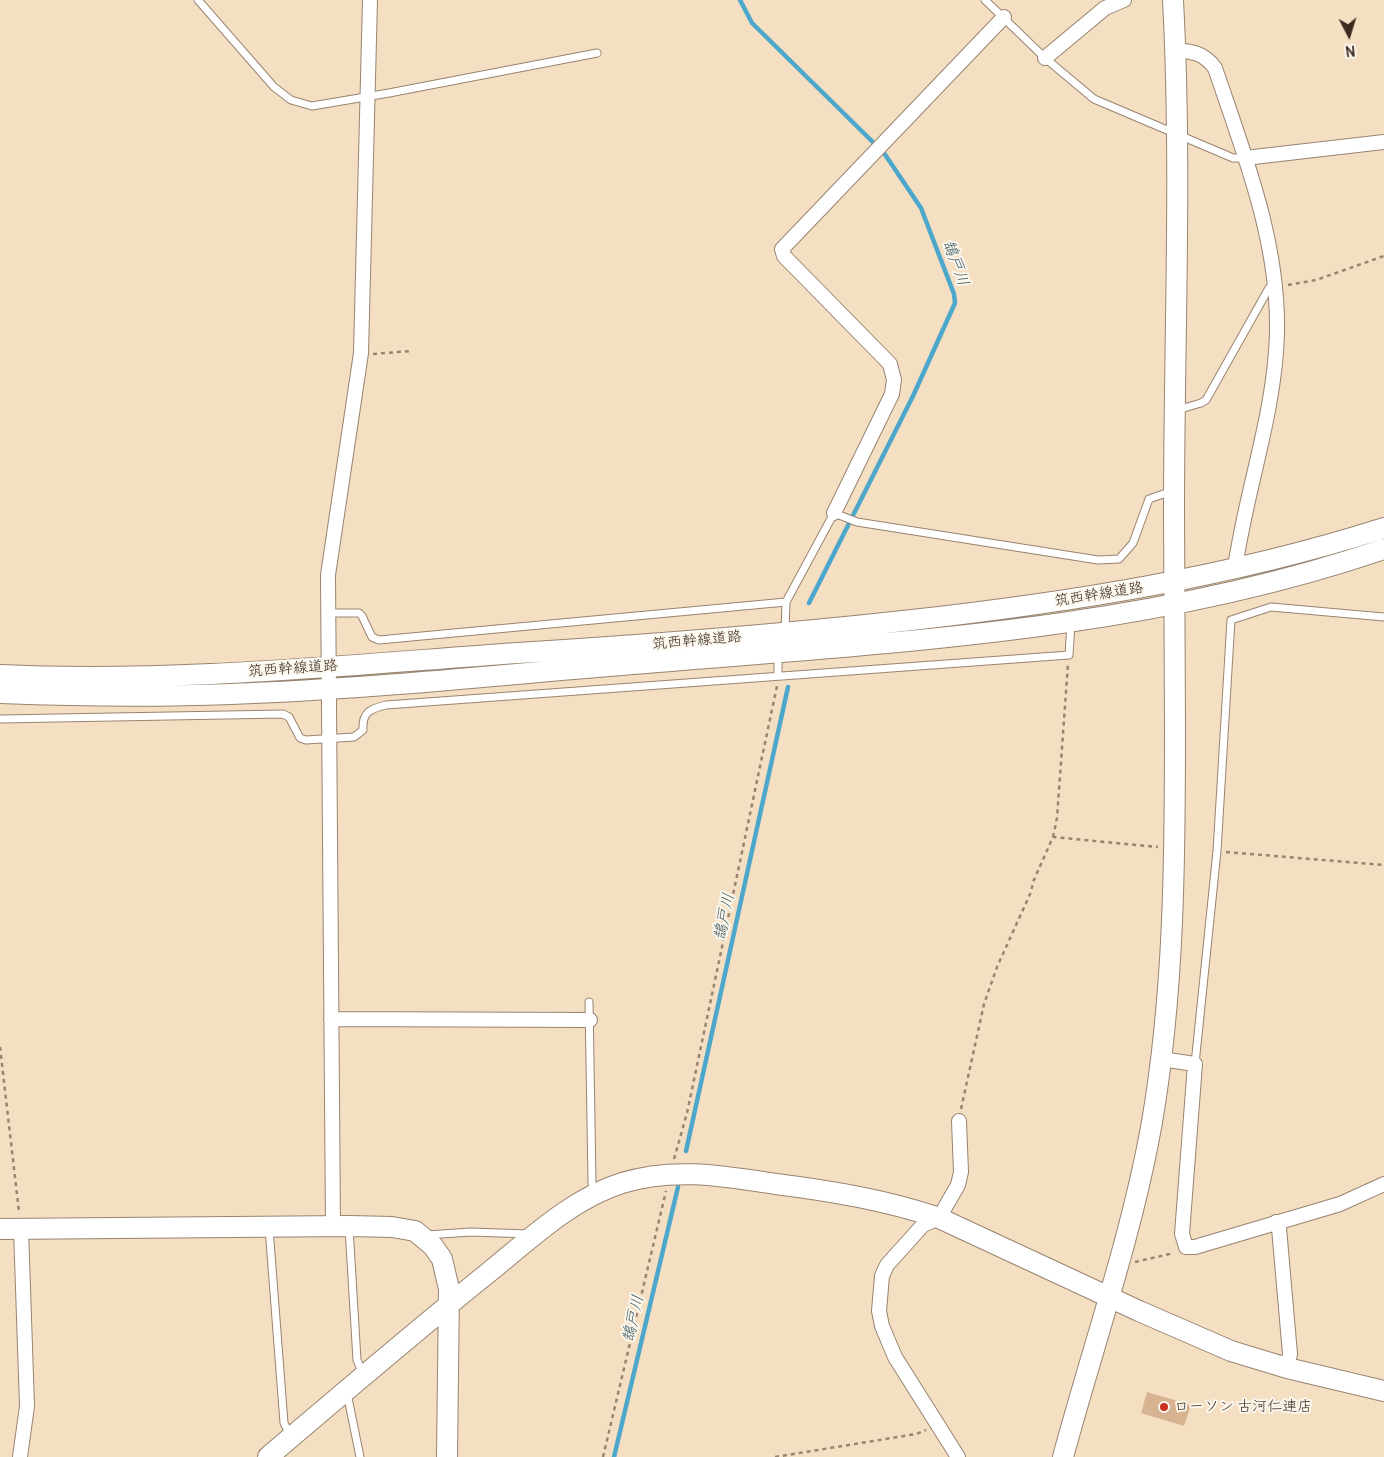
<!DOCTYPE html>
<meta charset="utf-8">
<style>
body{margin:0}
#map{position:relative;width:1384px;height:1457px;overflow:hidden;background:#f4dfc3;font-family:Pangolin,sans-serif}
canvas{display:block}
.north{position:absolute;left:1324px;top:10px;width:50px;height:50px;-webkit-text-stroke:4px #fbf7ec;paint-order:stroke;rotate:175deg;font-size:14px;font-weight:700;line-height:20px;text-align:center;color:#3b2a1e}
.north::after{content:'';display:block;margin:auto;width:18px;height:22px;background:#3b2a1e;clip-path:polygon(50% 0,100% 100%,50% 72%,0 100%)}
</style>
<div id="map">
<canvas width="1384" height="1457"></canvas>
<div class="north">N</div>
</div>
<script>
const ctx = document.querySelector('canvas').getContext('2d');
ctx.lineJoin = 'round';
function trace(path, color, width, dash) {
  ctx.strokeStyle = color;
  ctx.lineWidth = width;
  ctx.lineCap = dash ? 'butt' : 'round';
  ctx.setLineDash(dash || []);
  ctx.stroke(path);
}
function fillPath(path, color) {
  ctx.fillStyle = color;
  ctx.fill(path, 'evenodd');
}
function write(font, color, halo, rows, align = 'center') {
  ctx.font = font + ' Pangolin,"Klee One",sans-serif';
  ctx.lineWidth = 4;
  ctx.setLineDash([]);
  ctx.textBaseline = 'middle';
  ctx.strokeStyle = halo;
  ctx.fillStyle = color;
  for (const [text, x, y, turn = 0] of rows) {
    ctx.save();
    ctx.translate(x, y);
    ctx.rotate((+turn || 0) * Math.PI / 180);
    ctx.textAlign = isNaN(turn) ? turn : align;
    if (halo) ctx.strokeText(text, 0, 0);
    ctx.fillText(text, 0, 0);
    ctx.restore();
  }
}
trace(new Path2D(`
 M740 0 752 23 884 153 921 208 954 294 955 303 913 396 809 603
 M686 1151 788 687
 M614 1457 678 1187`), '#4da7cb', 4.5);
fillPath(new Path2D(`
 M1147 1392 1191 1405 1184 1426 1141 1413Z`), '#d8b391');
const lane = new Path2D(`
 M198 0 274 87 291 100 312 106 389 93 597 53
 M985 0 1045 58 1094 99 1233 158H1245
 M1177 410 1201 403 1206 400 1269 288 1276 287
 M328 613H359L362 616 372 637 379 640 786 602
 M785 632 786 602 834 513 857 522 1098 560 1119 559 1133 543 1149 499 1172 491
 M778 655V675
 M0 719 283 714 289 717 300 738 306 740 354 737 363 730C362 712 370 709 386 705L1069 655 1071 623
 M589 1002 592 1183 594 1192
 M1195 1064 1217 851 1231 620 1271 607 1384 617
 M269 1228 284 1423 290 1435
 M349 1228 357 1360 363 1374
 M427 1235 471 1232 529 1234
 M347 1393 360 1457`);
const street = new Path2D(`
 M1176 50C1194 52 1204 53 1215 68 1244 154 1279 241 1277 333 1275 413 1246 490 1235 568
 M1045 58 1105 8 1124 0
 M1245 158 1384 142
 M834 513 892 394 894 380 890 364 784 256 782 249 1004 17
 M331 1019 590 1020
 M1161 1059 1195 1064 1182 1234 1186 1247H1195L1340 1204 1384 1184
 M1276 1222 1279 1228 1290 1354 1287 1368
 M333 1227 328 575 361 353 370 0
 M20 1457 27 1406 21 1229
 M958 1457 895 1357 882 1326 879 1311 882 1276 887 1265 923 1225 939 1218 958 1185 961 1172 959 1121`);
const secondary = new Path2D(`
 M0 675C173 683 346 665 518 653 647 645 775 635 903 621 1066 603 1227 578 1384 528
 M0 693C77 696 154 697 231 694 374 689 516 673 658 662 902 642 1151 629 1384 549
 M0 1229 349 1226 392 1227 415 1231 433 1246 442 1259 449 1289 447 1457
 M268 1457C341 1395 413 1333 488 1273 529 1240 571 1199 622 1183 674 1167 723 1176 776 1184 831 1191 886 1200 939 1218L1139 1311 1231 1351 1287 1368 1384 1391
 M1063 1457C1093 1346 1132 1235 1152 1122 1174 993 1175 862 1175 731 1174 657 1175 583 1174 510 1174 340 1182 170 1173 0`);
trace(lane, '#988470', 9);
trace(street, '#988470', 16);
trace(secondary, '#988470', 22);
trace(new Path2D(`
 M1288 285 1316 280 1384 256
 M373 354 411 351
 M1053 837 1057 818 1068 664
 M1226 852 1384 865
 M0 1047 19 1212
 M961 1109 984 1004 997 967 1031 892 1033 882 1053 837 1158 847
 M674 1159 687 1113 777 686
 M1135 1262 1174 1253
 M603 1457 666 1191
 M775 1457 916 1434 926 1430`), '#988470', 2.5, [4, 4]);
trace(lane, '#fff', 7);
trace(street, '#fff', 14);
trace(secondary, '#fff', 20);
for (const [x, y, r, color] of [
 [1164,1407,5,"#c8321e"]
]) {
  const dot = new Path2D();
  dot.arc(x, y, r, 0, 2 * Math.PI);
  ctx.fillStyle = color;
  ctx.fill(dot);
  trace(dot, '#fbf7ec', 2);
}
write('15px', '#3b2a1e', '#fbf7ec', [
 ["筑西幹線道路",1099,595,-9],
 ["筑西幹線道路",697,641,-5],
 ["筑西幹線道路",293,669,-4]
]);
write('15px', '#3b2a1e', '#fbf7ec', [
 ["ローソン 古河仁連店",1174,1407]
], 'left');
write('italic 16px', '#425c63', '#fbf7ec', [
 ["鵠戸川",955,263,70],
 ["鵠戸川",725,917,-78],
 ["鵠戸川",634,1319,-77]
]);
</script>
